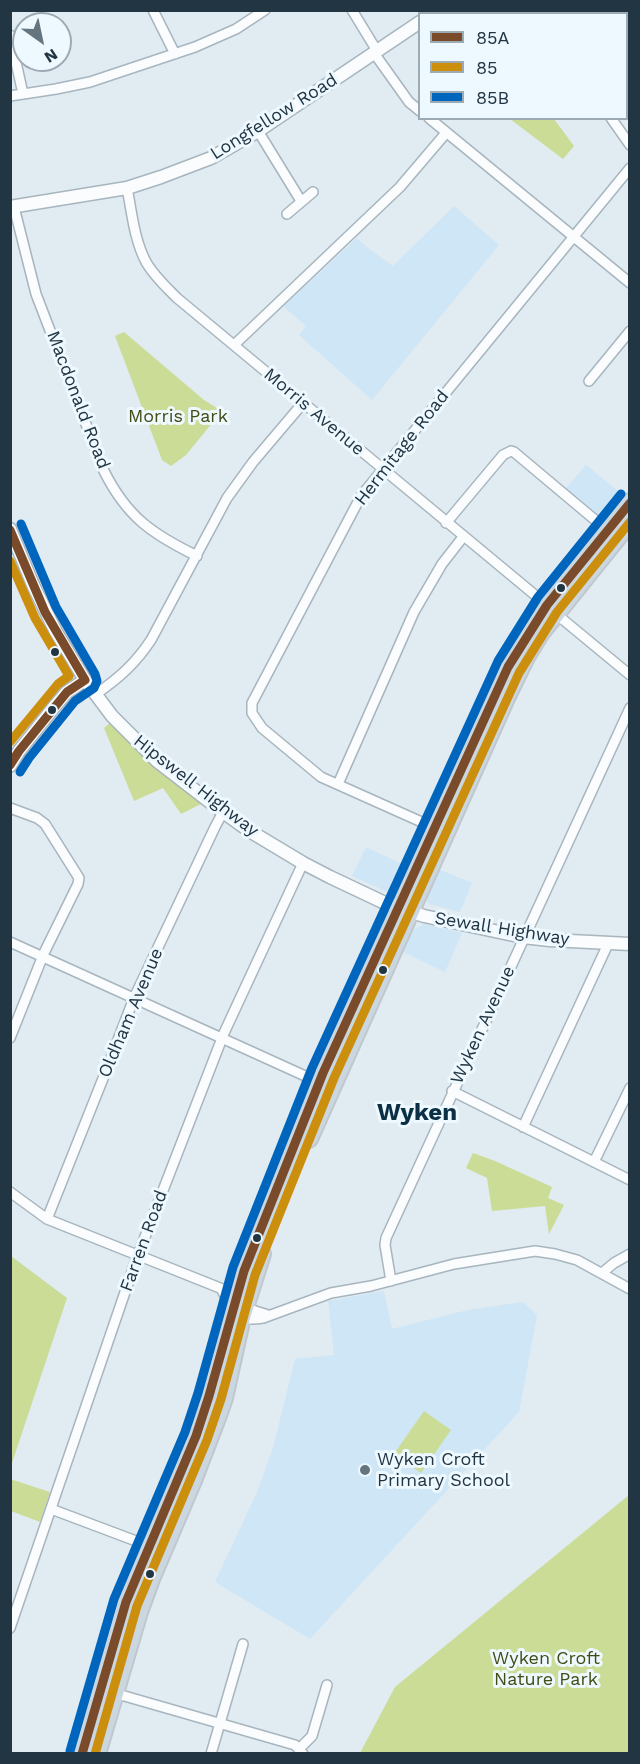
<!DOCTYPE html>
<style>
body{margin:0}
#map{position:relative;width:640px;height:1764px;overflow:hidden;background:#e1ebf2;font-family:"Work Sans",sans-serif}
canvas{display:block}
.frame{position:absolute;inset:0;border:12px solid #213542;pointer-events:none}
.legend{position:absolute;left:418px;top:12px;width:210px;height:108px;box-sizing:border-box;background:#eef8ff;border:2px solid #9caab3;margin:0;padding:8px 10px;list-style:none;font-size:18px;color:#213542}
.legend li{display:flex;align-items:center;gap:12px;height:30px}
.legend b{width:30px;border:2px solid #9caab3}
.north{position:absolute;left:12px;top:12px;width:60px;height:60px;box-sizing:border-box;background:#eef8ff;border:2px solid #9caab3;border-radius:50%;rotate:147deg;font-size:16px;font-weight:700;line-height:24px;text-align:center;color:#213542}
.north::after{content:'';display:block;margin:auto;width:21px;height:27px;background:#647580;clip-path:polygon(50% 0,100% 100%,50% 72%,0 100%)}
</style>
<div id="map">
<canvas width="640" height="1764"></canvas>
<div class="frame"></div>
<ul class="legend">
<li><b style="height:8px;background:#7a4b2a"></b>85A</li>
<li><b style="height:8px;background:#cc8f0d"></b>85</li>
<li><b style="height:8px;background:#0065bd"></b>85B</li>
</ul>
<div class="north">N</div>
</div>
<script>
const ctx = document.querySelector('canvas').getContext('2d');
ctx.lineJoin = 'round';
function fillPath(path, color) {
  ctx.fillStyle = color;
  ctx.fill(path, 'evenodd');
}
function trace(path, color, width, dash) {
  ctx.strokeStyle = color;
  ctx.lineWidth = width;
  ctx.lineCap = dash ? 'butt' : 'round';
  ctx.setLineDash(dash || []);
  ctx.stroke(path);
}
function write(font, color, halo, rows, align = 'center') {
  ctx.font = font + ' "Work Sans",sans-serif';
  ctx.lineWidth = 6;
  ctx.setLineDash([]);
  ctx.textBaseline = 'middle';
  ctx.strokeStyle = halo;
  ctx.fillStyle = color;
  for (const [text, x, y, turn = 0] of rows) {
    ctx.save();
    ctx.translate(x, y);
    ctx.rotate((+turn || 0) * Math.PI / 180);
    ctx.textAlign = isNaN(turn) ? turn : align;
    if (halo) ctx.strokeText(text, 0, 0);
    ctx.fillText(text, 0, 0);
    ctx.restore();
  }
}
fillPath(new Path2D(`
 M454 206 499 245 372 400 299 335 306 326 283 306 357 238 369 249 393 266Z
 M586 465 624 496 603 520 565 489Z
 M366 847 410 868 401 886 388 892 352 876Z
 M438 869 472 883 460 912 429 904 425 897Z
 M424 924 462 933 445 972 401 951 411 931Z
 M384 1291 392 1329 468 1310 523 1302 537 1315 519 1412 310 1639 215 1582 257 1492 273 1448 295 1359 334 1355 328 1301Z`), '#cfe6f6');
fillPath(new Path2D(`
 M510 119H554L574 146 563 159Z
 M124 332 204 400 222 411 186 455 171 466 162 460 115 336Z
 M111 722 137 749 203 803 181 814 163 788 134 801 104 728Z
 M473 1153 495 1161 552 1187 548 1198 564 1205 549 1234 545 1206 492 1211 487 1178 466 1168Z
 M11 1256 67 1298 11 1466Z
 M424 1411 451 1430 421 1473 394 1454Z
 M10 1479 50 1492 40 1522 11 1511Z
 M629 1495V1753H360L395 1687Z`), '#cbdc96');
const street = new Path2D(`
 M153 10 175 54
 M352 10 377 51
 M536 10 538 14
 M10 35 23 94
 M374 53 409 102 420 111
 M10 96 56 89 90 82 195 47 236 29 265 10
 M429 118 630 283
 M611 118 630 145
 M258 131 301 201
 M127 188C132 213 134 239 146 262 154 276 166 287 177 298L547 605
 M14 207 36 294 104 471C127 517 152 534 197 556
 M287 214 313 192
 M234 345 400 187 446 133
 M589 381 630 331
 M446 523 503 455 511 451 514 452 607 530
 M555 613 630 675
 M96 694C119 678 135 664 151 640L227 498 253 462 303 403
 M338 784 414 612 442 564 463 537
 M10 808 37 818 45 824 79 878 78 884 44 953 10 1038
 M435 828 321 777 262 728 252 713V703L361 496 630 168
 M10 942 314 1080
 M452 1091 630 1180
 M523 1127 608 944
 M594 1162 630 1088
 M10 1192 47 1219 225 1290
 M47 1219 106 1071 134 998 215 827 223 812
 M602 1273 614 1263 630 1254
 M391 1281 385 1245 386 1238 630 708
 M222 1290C224 1295 227 1298 230 1302 240 1318 244 1321 263 1318L331 1293 371 1286 454 1264 535 1251 555 1254 577 1260 630 1289
 M242 1305 249 1309 268 1315
 M51 1509 152 1547
 M10 1628 136 1260 224 1033 303 863
 M114 1693 295 1745 303 1754
 M300 1748 312 1736 327 1685
 M211 1754 243 1644`);
const secondary = new Path2D(`
 M433 14 437 10
 M10 207 127 188 161 177 211 158 258 131 420 22
 M10 529 33 585 56 632 85 680 112 716 157 761 223 812 248 830 303 863 330 877 385 903 424 916 523 937 550 940 630 944
 M10 766 19 751 54 707 67 692 85 680`);
const highway = new Path2D(`
 M309 1139 507 696 526 657 540 634 630 522
 M82 1754 126 1602 196 1436 209 1396 244 1271 323 1073 399 908 508 667 547 605 630 502
 M97 1754 139 1612 151 1579 194 1478 217 1418 224 1398 242 1317 262 1254`);
trace(street, '#a7b5be', 12);
trace(secondary, '#a7b5be', 15);
trace(highway, '#c0c8cd', 20);
trace(street, '#fafcfd', 9);
trace(secondary, '#fafcfd', 12);
trace(highway, '#cad7e0', 16);
trace(new Path2D(`
 M10 530 45 612 85 680 67 692 19 751 10 765
 M82 1754 126 1602 196 1436 209 1396 244 1271 323 1073 508 667 547 605 630 503`), '#7a4b2a', 9);
trace(new Path2D(`
 M10 561 35 618 69 676 58 684 10 742
 M95 1754 137 1606 207 1440 221 1399 255 1275 334 1078 519 673 557 612 630 522`), '#cc8f0d', 9);
trace(new Path2D(`
 M20 772 29 758 75 701 94 688 97 681 95 674 56 607 21 524
 M70 1751 114 1599 185 1432 198 1393 233 1267 312 1068 498 661 538 597 621 494`), '#0065bd', 9);
for (const [x, y, r, color] of [
 [561,588,5,"#213542"],
 [55,652,5,"#213542"],
 [52,710,5,"#213542"],
 [383,970,5,"#213542"],
 [257,1238,5,"#213542"],
 [365,1470,6,"#647580"],
 [150,1574,5,"#213542"]
]) {
  const dot = new Path2D();
  dot.arc(x, y, r, 0, 2 * Math.PI);
  ctx.fillStyle = color;
  ctx.fill(dot);
  trace(dot, '#eef8ff', 2);
}
write('18px', '#213542', '#eef8ff', [
 ["Longfellow Road",274,117,-32],
 ["Macdonald Road",78,400,69],
 ["Morris Avenue",314,412,40],
 ["Hermitage Road",402,448,-52],
 ["Hipswell Highway",196,786,38],
 ["Sewall Highway",502,929,9],
 ["Oldham Avenue",131,1013,-67],
 ["Wyken Avenue",483,1025,-65],
 ["Farren Road",144,1241,-70]
]);
write('18px', '#434c15', '#eef8ff', [
 ["Morris Park",178,417],
 ["Wyken Croft",546,1659],
 ["Nature Park",546,1680]
]);
write('18px', '#213542', '#eef8ff', [
 ["Wyken Croft",377,1460],
 ["Primary School",377,1481]
], 'left');
write('bold 24px', '#0b2f44', '#eef8ff', [
 ["Wyken",417,1113]
]);
</script>
